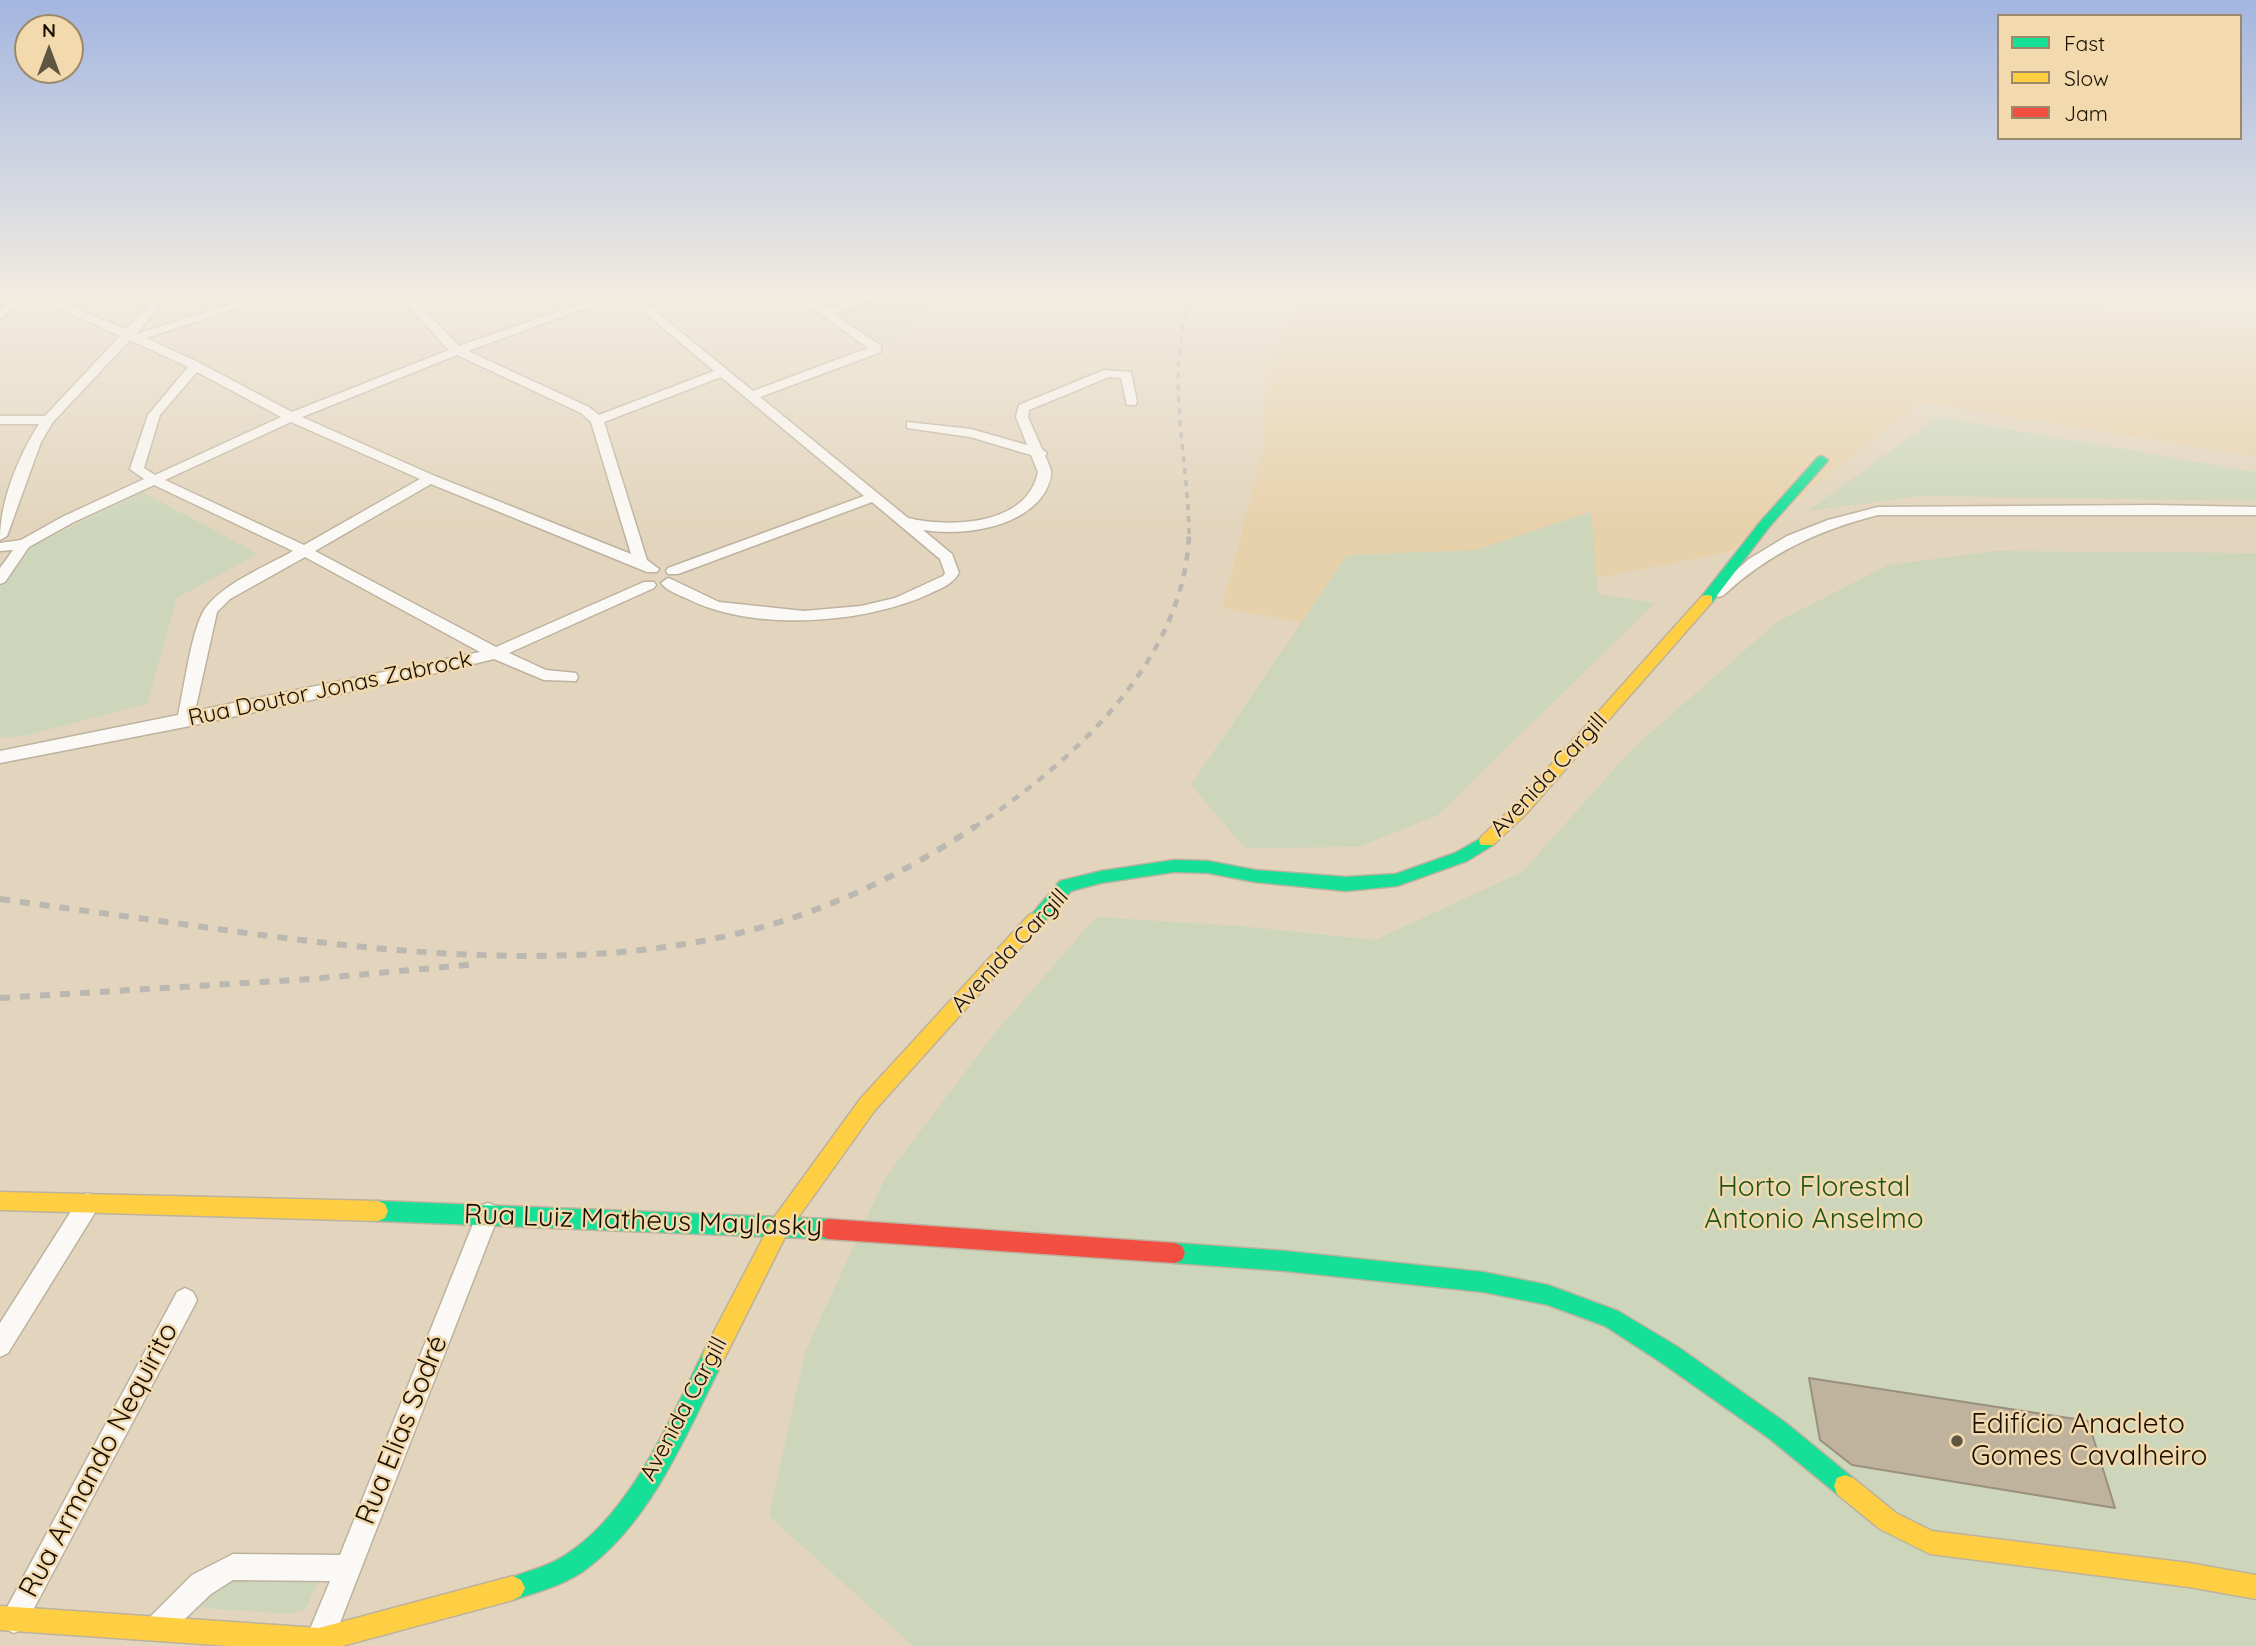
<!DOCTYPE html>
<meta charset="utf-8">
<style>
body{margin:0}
#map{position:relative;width:2256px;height:1646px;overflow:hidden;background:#e3d5bd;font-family:Quicksand,sans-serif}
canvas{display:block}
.legend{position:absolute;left:1997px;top:14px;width:245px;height:126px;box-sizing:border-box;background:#f2d9ae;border:2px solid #9b8969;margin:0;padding:9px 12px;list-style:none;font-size:21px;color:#191002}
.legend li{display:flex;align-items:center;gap:14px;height:35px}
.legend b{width:35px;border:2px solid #9b8969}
.north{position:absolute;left:14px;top:14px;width:70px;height:70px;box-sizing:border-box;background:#f2d9ae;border:2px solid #9b8969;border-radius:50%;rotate:0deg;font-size:19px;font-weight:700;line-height:28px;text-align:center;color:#191002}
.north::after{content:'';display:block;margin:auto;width:24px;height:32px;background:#605543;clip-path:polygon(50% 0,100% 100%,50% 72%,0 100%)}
</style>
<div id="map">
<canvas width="2256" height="1646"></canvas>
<ul class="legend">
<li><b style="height:9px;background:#16e098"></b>Fast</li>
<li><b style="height:9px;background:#ffcf43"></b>Slow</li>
<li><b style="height:9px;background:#f24e42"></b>Jam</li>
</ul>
<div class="north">N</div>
</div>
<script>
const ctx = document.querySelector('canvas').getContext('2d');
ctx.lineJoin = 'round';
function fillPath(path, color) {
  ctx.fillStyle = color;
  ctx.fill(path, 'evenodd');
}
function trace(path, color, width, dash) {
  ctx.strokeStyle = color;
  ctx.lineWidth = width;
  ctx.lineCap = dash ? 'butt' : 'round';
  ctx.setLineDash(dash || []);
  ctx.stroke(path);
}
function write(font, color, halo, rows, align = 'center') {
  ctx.font = font + ' Quicksand,sans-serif';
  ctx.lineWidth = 5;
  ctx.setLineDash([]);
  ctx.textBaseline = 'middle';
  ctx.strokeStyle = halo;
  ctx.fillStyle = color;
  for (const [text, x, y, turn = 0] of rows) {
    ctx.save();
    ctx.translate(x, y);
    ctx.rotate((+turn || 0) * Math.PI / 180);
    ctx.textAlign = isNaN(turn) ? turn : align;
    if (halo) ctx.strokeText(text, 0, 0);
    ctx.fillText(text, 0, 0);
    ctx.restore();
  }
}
fillPath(new Path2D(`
 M1304 296H2048L2062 301 2256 330V456L1921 402 1730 552 1338 629 1222 608 1261 458 1269 364Z`), '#e7d1ab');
fillPath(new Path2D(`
 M880 296H934L900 336 879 346 830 314Z
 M1937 417 2256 472V501L1921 496 1808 511Z
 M143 492 258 554 177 598 147 704 24 736 0 738V588L34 545Z
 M1591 512 1598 594 1655 603 1438 815 1358 847 1245 848 1191 785 1347 555 1476 550Z
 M1995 551 2256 553V1646H913L769 1516 805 1352 885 1178 993 1035 1096 917 1241 926 1375 940 1522 872 1633 748 1777 622 1888 565Z
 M229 1576 320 1578 305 1610 290 1614 189 1607Z`), '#cdd6ba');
const building = new Path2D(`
 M1809 1378 2088 1421 2115 1508 1852 1465 1820 1440Z`);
fillPath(building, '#bfb39e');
trace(building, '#9a907e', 2);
const street = new Path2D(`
 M16 296H28L0 319V310Z
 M31 296H46L126 329 157 296H169L136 334 256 296H274L146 338 200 363 292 412 449 350 399 296H411L459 346 602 296H619L468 351 589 407 599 415 714 371 625 296H637L753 391 868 348 795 296H808L827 309 862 296H879L834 314 881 346V352L760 397 908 518C950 528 1027 526 1038 472L1031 455 970 437 907 428V422L971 429 1027 445 1016 417 1019 405 1104 370 1131 372 1137 402 1135 405H1127L1121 378 1109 377 1029 410 1028 417 1042 449 1047 453 1045 456C1047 460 1050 466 1051 471 1052 478 1048 486 1045 492 1022 529 962 536 923 530L952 554 959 573C952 585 941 588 929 594 864 624 753 632 688 599 679 595 667 591 661 583L668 578 673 580 719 602 804 611 861 606 895 598 943 576 945 573 940 559 872 502 678 574H668L666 571 668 568 864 496 721 377 604 422 647 560 659 569 657 572H647L431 484 315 551 496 647 644 582H654L656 585 654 588 509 653 546 670 576 673 578 677 576 681 544 680 494 659 432 674 185 727 0 763V751L178 715C184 690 192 623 207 606 228 581 265 567 293 551L154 485 72 523 29 547 5 582 0 584V568L13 550 0 551V543L21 540 62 517 144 479 130 469 148 415 188 367 130 340 53 422 41 442 7 536 0 540C0 501 18 457 39 424H0V416H45L120 336ZM457 355 581 413 591 422 631 554 435 476 302 417ZM197 372 281 417 155 475 144 468 160 415ZM291 422 420 479 304 545 165 480ZM305 557 480 652 195 711 217 612 230 599Z
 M2153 505 2256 507V515H1878C1819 530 1769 553 1724 595L1719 597 1712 592 1749 559 1787 536 1828 520 1878 507Z
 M88 1193 96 1197 99 1204 96 1211 8 1353 0 1357V1323L80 1197Z
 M488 1203 496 1206 499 1214 331 1646H303L330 1581 233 1580 211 1594 167 1636 158 1640 149 1636 145 1627 149 1618 192 1575 233 1554 340 1555 477 1214 480 1206Z
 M185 1288 193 1292 197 1300 193 1308 23 1629 14 1633 5 1629 1 1620 5 1611 177 1292Z`);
const fast = new Path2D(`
 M1822 456 1828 460 1826 463 1769 527 1712 602H1702V596L1761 521 1818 457Z
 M1487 835 1493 837 1495 841 1493 845 1467 861 1397 886 1346 891 1255 882 1208 873 1174 872 1101 883 1071 891 1041 925 1035 927 1029 925 1027 920 1060 881 1101 871 1174 860 1208 861 1255 870 1346 877 1396 874 1455 853Z
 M378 1201 828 1219 835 1222 838 1229 835 1236 828 1239 378 1221 371 1218 368 1211 371 1204Z
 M1175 1243 1285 1251 1483 1272 1548 1285 1618 1311 1678 1347 1786 1423 1853 1478 1856 1486 1853 1494 1845 1497 1837 1494 1770 1439 1662 1363 1605 1326 1548 1305 1483 1292 1285 1271 1175 1263 1168 1260 1165 1253 1168 1246Z
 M713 1346 721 1349 724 1357 721 1365C686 1434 653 1517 590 1566 571 1582 545 1590 522 1597L513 1600 505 1596 501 1588 505 1580C525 1571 546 1568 564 1556 631 1515 671 1417 705 1349Z`);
const slow = new Path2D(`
 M1707 595 1712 596V602L1526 814 1493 845H1481L1479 841 1481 837 1514 806 1702 596Z
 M1035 913 1041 915 1043 920 1041 925 875 1110 787 1233 721 1365 713 1368 705 1365 702 1357 705 1349 773 1219 861 1098 1029 915Z
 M0 1192 378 1201 385 1204 388 1211 385 1218 378 1221 0 1210Z
 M1845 1475 1853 1478 1896 1513 1932 1531 2189 1563 2256 1575V1599L2189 1587 1930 1554 1880 1529 1837 1494 1834 1486 1837 1478Z
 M513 1576 521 1580 525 1588 521 1596 513 1600 342 1646H230L0 1630V1606L319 1628Z`);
const jam = new Path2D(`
 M828 1219 1175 1243 1182 1246 1185 1253 1182 1260 1175 1263 828 1239 821 1236 818 1229 821 1222Z`);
trace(street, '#bdb29f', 3);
trace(fast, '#bdb29f', 3);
trace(slow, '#bdb29f', 3);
trace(jam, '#bdb29f', 3);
fillPath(street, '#fbf9f5');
fillPath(fast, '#16e098');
fillPath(slow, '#ffcf43');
fillPath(jam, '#f24e42');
trace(new Path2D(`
 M1189 534C1188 453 1164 376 1191 296`), '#bbb7b1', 3.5, [6, 6]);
trace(new Path2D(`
 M973 828C1072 763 1186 660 1189 532`), '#bbb7b1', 4.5, [8, 8]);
trace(new Path2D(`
 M0 899C70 909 140 918 210 928 404 955 623 981 812 911 871 889 923 861 976 826
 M0 998 311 979 478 964`), '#bbb7b1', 6, [10, 10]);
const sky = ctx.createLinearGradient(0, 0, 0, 527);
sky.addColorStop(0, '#a3b6e0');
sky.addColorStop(0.56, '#f2ece1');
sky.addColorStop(1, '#f2ece100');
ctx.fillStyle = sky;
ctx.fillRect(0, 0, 2256, 527);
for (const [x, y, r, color] of [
 [1957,1441,7,"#605543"]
]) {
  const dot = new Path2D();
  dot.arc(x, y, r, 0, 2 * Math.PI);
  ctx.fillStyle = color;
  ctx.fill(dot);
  trace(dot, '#f2d9ae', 2.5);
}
write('23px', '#191002', '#f2d9ae', [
 ["Rua Doutor Jonas Zabrock",330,689,-12],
 ["Avenida Cargill",1549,775,-47],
 ["Avenida Cargill",1010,951,-47],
 ["Avenida Cargill",684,1409,-62]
]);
write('28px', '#1f5617', '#f2d9ae', [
 ["Horto Florestal",1814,1188],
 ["Antonio Anselmo",1814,1220]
]);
write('28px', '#191002', '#f2d9ae', [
 ["Rua Luiz Matheus Maylasky",643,1221,2],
 ["Rua Elias Sodré",402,1430,-68],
 ["Rua Armando Nequirito",99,1460,-62]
]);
write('28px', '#191002', '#f2d9ae', [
 ["Edifício Anacleto",1971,1425],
 ["Gomes Cavalheiro",1971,1457]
], 'left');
</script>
